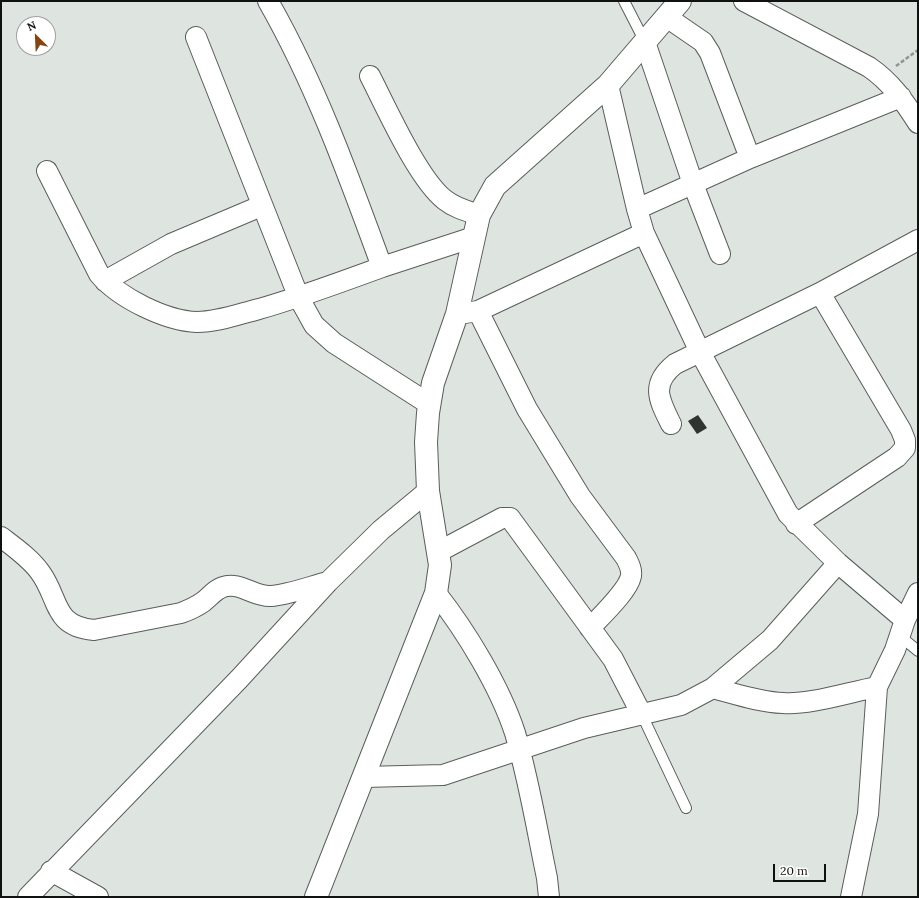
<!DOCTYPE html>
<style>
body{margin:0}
#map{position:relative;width:919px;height:898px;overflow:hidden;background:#dee5e0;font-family:Lora,serif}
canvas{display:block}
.frame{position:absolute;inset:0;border:2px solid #101211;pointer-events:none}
.north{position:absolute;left:16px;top:16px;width:40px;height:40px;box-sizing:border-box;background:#fff;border:1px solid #9fa0a0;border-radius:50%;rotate:336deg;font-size:11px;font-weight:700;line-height:16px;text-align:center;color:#101211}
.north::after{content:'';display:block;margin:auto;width:14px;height:18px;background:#864413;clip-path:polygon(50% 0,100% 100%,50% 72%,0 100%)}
.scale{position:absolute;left:773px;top:864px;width:53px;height:18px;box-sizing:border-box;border:2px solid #101211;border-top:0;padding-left:5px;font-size:12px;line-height:14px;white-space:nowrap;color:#101211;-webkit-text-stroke:3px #fff;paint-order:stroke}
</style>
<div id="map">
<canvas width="919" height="898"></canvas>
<div class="frame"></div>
<div class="north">N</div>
<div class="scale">20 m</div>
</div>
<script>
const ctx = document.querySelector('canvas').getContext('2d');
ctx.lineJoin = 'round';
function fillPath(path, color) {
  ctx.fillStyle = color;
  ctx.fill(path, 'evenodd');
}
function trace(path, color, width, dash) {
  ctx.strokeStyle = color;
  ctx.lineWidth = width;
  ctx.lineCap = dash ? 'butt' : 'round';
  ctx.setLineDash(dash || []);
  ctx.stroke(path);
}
fillPath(new Path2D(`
 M698 415 707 428 697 434 688 421Z`), '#30342e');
const service = new Path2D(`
 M624 1 645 42
 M900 636 918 651
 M642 715 686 808`);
const minor = new Path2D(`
 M268 1C316 85 349 177 382 267
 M744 1 869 67C891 82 904 101 918 123
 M668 18 703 42 710 53 750 158
 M196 37 299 298 314 325 334 343 429 404
 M645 42 693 184 720 254
 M370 76C387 109 418 179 445 200 455 208 467 211 479 215
 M608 85 637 209 644 233 700 352 788 514 838 563 905 620
 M47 171 99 274C119 298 166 321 197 322 218 322 239 314 259 309 301 297 341 282 382 267 413 257 444 247 474 237
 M637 209 750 158 901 97
 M105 281 171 244 261 206
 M478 311 527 409 580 496 626 558C629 564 632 569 631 576 628 591 601 616 590 628
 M465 313 478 311 644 233
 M671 424C659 400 650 384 675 364L820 293 918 240
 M796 524 897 457 905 448V440L901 430 820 293
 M1 537C14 547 30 558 40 572 60 599 52 626 94 630L181 613C189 610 196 607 203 602 210 597 214 590 223 587 239 581 254 597 271 596 287 595 312 586 328 582
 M438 552 502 518H510L613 659 642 715
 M436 593C466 631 500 687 515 733 529 780 537 830 547 878L549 897
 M713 688C736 694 759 702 783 703 810 705 849 692 877 687
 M364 777 443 775 584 728 681 705 713 688 770 640 838 563
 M51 871 98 897
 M28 897 239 679 328 582 381 530 428 491
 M851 897 868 814 877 687 895 650 905 620 918 593`);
const tertiary = new Path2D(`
 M316 897 436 593 440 565 428 491 426 442 428 413 433 383 457 314 479 215 495 186 608 85 680 1`);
trace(service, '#585e5a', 12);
trace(minor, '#585e5a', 22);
trace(tertiary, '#585e5a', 24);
trace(new Path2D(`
 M896 66 918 50`), '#909591', 2.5, [4, 2]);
trace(service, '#fff', 10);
trace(minor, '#fff', 20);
trace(tertiary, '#fff', 22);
</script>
